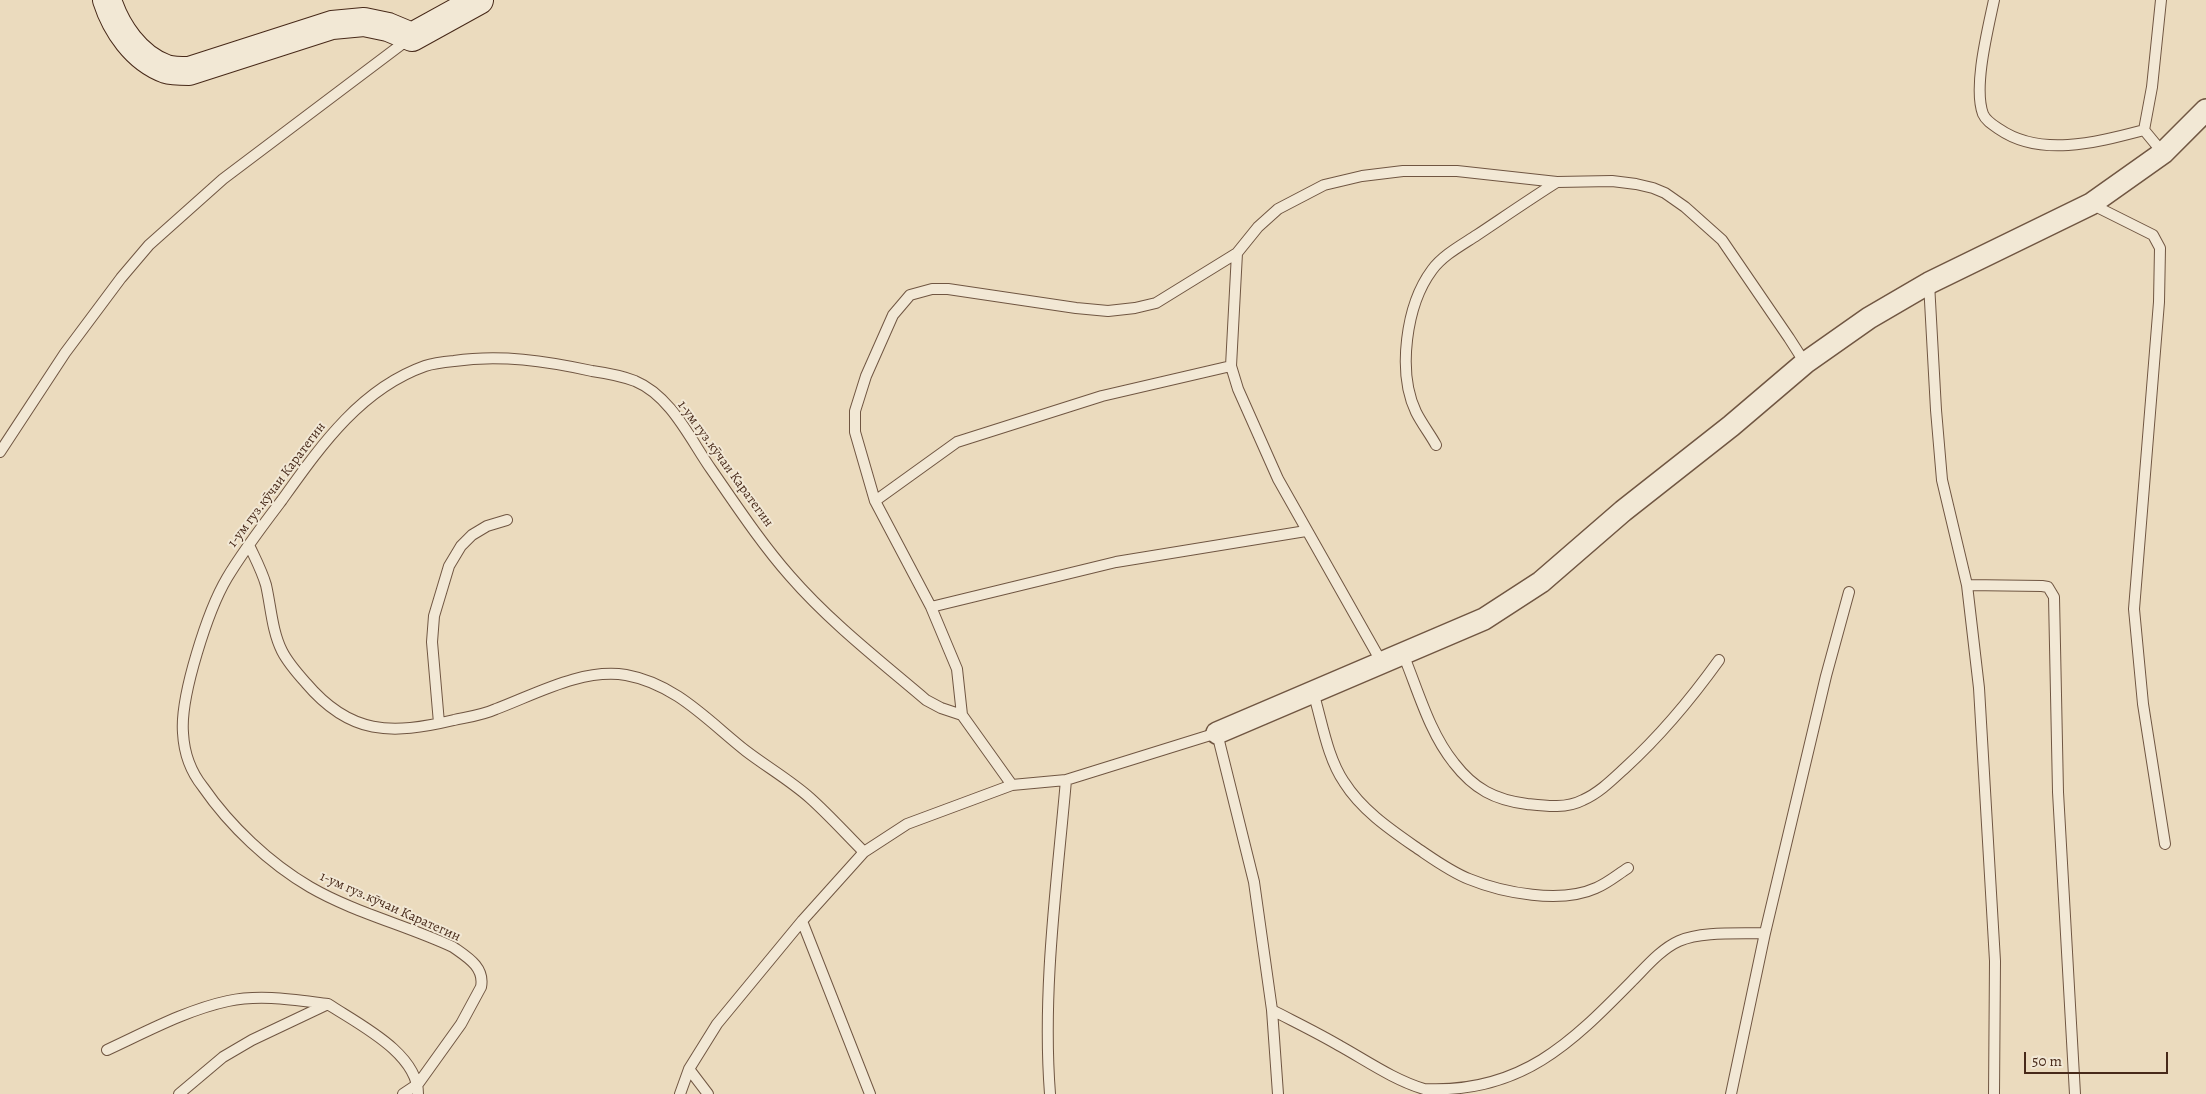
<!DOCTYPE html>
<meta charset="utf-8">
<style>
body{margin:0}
#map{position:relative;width:2206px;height:1094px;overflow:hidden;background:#ebdbbe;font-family:Alegreya,serif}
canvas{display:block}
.scale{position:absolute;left:2024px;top:1052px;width:144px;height:22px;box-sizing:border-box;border:2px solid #472919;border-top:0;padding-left:6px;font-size:15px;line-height:18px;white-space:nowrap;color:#472919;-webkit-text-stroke:4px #f2e8d5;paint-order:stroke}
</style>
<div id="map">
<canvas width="2206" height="1094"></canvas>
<div class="scale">50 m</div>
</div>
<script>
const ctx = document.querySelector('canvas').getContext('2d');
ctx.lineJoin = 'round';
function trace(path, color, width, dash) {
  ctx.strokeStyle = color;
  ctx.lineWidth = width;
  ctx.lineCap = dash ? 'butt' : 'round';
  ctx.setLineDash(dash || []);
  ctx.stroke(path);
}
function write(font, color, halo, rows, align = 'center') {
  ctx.font = font + ' Alegreya,serif';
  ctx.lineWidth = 4;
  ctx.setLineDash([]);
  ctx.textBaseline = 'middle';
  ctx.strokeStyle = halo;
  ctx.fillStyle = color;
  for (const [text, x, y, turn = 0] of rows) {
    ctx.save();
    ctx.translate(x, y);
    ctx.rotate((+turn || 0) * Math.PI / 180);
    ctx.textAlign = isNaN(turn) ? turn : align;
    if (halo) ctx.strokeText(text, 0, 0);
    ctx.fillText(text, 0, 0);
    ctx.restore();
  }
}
const lane = new Path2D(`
 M1994 0C1988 29 1973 87 1983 114 1986 121 1993 125 1999 129 2041 158 2098 142 2144 130
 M2161 0 2152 87 2144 130 2163 153
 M2091 204 2153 235 2160 248 2159 302 2134 609 2143 704 2165 844
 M1237 253 1231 366 1238 389 1278 479 1382 663
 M1929 283 1936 410 1942 480 1967 585 1979 688 1995 961 1994 1094
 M1436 445C1430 434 1422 424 1416 412 1397 372 1406 305 1432 270 1443 255 1462 245 1477 235 1504 217 1530 199 1557 182
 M0 452 65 353 121 278 149 245 223 179 410 38
 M875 501 957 442 1102 396 1231 366
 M249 545C255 558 262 571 266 585 271 607 272 631 282 651 288 663 297 673 306 683 350 735 391 735 454 720 468 717 483 715 496 709 536 694 582 668 626 675 676 684 708 721 746 751 767 767 791 781 810 798 829 815 846 834 864 852
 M1967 585 2042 586 2048 587 2054 597 2058 792 2075 1094
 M931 607 1116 562 1306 531
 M1403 654C1418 690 1429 732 1454 763 1474 789 1495 800 1527 804 1545 806 1566 809 1583 800 1599 793 1612 780 1625 768 1660 736 1691 699 1719 660
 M1313 692C1322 721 1327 757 1344 782 1361 809 1388 828 1414 846 1432 858 1449 871 1469 879 1503 893 1561 904 1596 888 1608 883 1617 875 1628 868
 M962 715 957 669 931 607 875 501 855 432V411L866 376 893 315 910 295 932 289H948L1076 308 1108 311 1135 308 1156 303 1237 253 1258 227 1278 209 1324 185 1362 176 1403 171H1457L1557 182 1612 181 1636 184 1653 188 1665 193 1685 207 1722 240 1789 338 1805 363
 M439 723 432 642 434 616 449 566 461 546 472 535 487 526 507 520
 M802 921 870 1094
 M1765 933 1826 676 1849 592
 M1272 1010C1295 1022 1318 1033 1340 1046 1367 1061 1394 1080 1424 1089 1522 1094 1573 1041 1633 980 1646 967 1661 949 1679 941 1702 931 1740 934 1765 933L1731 1094
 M107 1050C146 1032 186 1010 228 1001 261 994 295 1000 328 1004
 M689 1069 708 1094
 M179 1094 223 1057 252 1040 328 1004C358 1024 418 1053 418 1094
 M403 1094 418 1084 461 1024 481 987C485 967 467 957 453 947 406 925 355 913 310 887 269 863 230 826 203 787 191 772 184 752 183 733 180 696 208 610 227 578 243 551 263 525 282 500 320 447 360 389 425 366 434 363 444 362 454 361 500 354 546 361 592 371 606 373 622 376 635 381 671 396 690 439 711 469 736 505 761 543 790 576 830 622 879 660 926 700L941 708 962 715 1012 785
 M680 1094 689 1069 717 1024 802 921 864 852 907 824 1012 785 1066 780 1217 733 1254 882 1272 1010 1278 1094
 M1050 1094C1042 990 1057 883 1066 780`);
const street = new Path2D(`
 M1217 733 1484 619 1541 582 1623 511 1731 426 1805 363 1869 318 1929 283 2091 204 2163 153 2206 110`);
const secondary = new Path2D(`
 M107 0C116 28 136 58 166 69 172 71 182 71 189 71L332 25 364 22 388 27 412 37 479 0`);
trace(lane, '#705642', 12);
trace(street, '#705642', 24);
trace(secondary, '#472919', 30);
trace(lane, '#f2e8d5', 10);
trace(street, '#f2e8d5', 21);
trace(secondary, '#f2e8d5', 28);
write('14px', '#472919', '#f2e8d5', [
 ["1-ум гуз.кӯчаи Каратегин",725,464,54],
 ["1-ум гуз.кӯчаи Каратегин",277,485,-53],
 ["1-ум гуз.кӯчаи Каратегин",390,907,24]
]);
</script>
